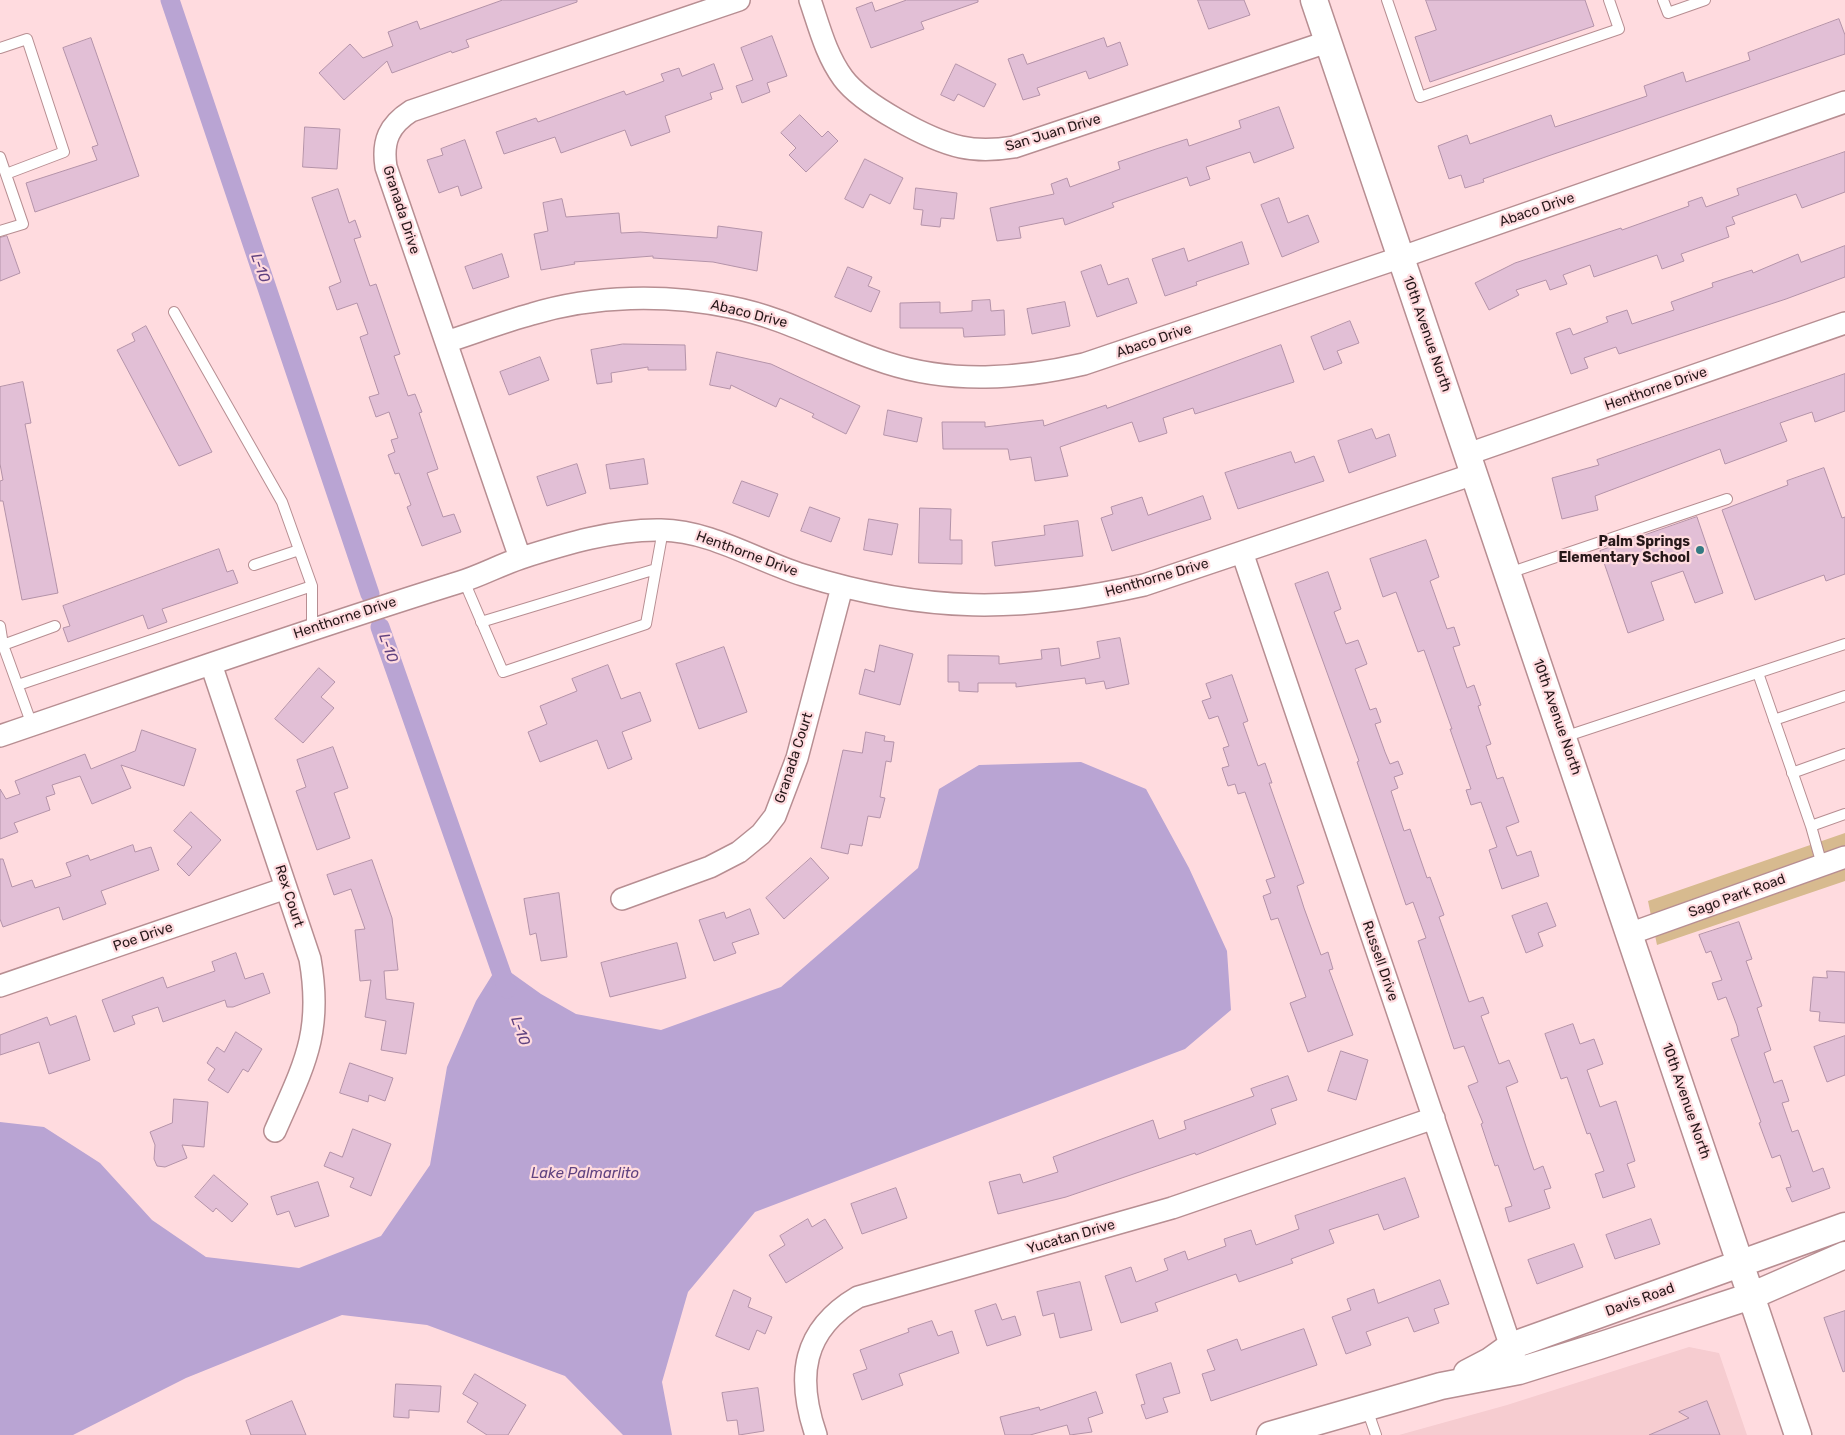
<!DOCTYPE html>
<style>
body{margin:0}
canvas{display:block;background:#ffdbdf}
</style>
<canvas width="1845" height="1435"></canvas>
<script>
const ctx = document.querySelector('canvas').getContext('2d');
ctx.lineJoin = 'round';
function fillPath(path, color) {
  ctx.fillStyle = color;
  ctx.fill(path, 'evenodd');
}
function trace(path, color, width, dash) {
  ctx.strokeStyle = color;
  ctx.lineWidth = width;
  ctx.lineCap = dash ? 'butt' : 'round';
  ctx.setLineDash(dash || []);
  ctx.stroke(path);
}
function write(font, color, halo, rows, align = 'center') {
  ctx.font = font + ' Rubik,sans-serif';
  ctx.lineWidth = 4.5;
  ctx.setLineDash([]);
  ctx.textBaseline = 'middle';
  ctx.strokeStyle = halo;
  ctx.fillStyle = color;
  for (const [text, x, y, turn = 0] of rows) {
    ctx.save();
    ctx.translate(x, y);
    ctx.rotate((+turn || 0) * Math.PI / 180);
    ctx.textAlign = isNaN(turn) ? turn : align;
    if (halo) ctx.strokeText(text, 0, 0);
    ctx.fillText(text, 0, 0);
    ctx.restore();
  }
}
fillPath(new Path2D(`
 M1689 1347 1719 1353 1747 1435H1399L1507 1405Z`), '#f6ccd0');
fillPath(new Path2D(`
 M1845 833V881L1657 945 1648 901Z`), '#d7ba8f');
fillPath(new Path2D(`
 M1081 762 1146 789 1189 868 1227 951 1231 1010 1185 1049 755 1212 688 1292 662 1382 672 1435H623L565 1376 427 1325 342 1315 186 1378 73 1435H0V1122L44 1127 100 1163 152 1220 206 1257 299 1268 381 1236 430 1165 447 1067 476 1001 499 964 541 994 576 1014 661 1030 781 987 918 868 939 789 979 765Z`), '#b9a4d3');
trace(new Path2D(`
 M170 0 370 594
 M380 627 507 989`), '#b9a4d3', 19);
const building = new Path2D(`
 M503 0H577V2L466 40 469 47 452 53 451 51 392 73 387 61 344 100 319 73 350 44 363 58 393 46 388 32 417 21 420 29Z
 M907 0H978V2L921 22 924 29 871 48 856 8 872 2 875 11Z
 M1198 0H1244L1250 15 1209 29Z
 M1426 0H1585L1594 26 1430 82 1415 37 1436 30Z
 M1839 19 1845 35V54L1551 155 1483 179 1484 182 1465 188 1461 175 1449 179 1438 146 1467 135 1470 144 1551 115 1555 127 1585 117 1647 96 1644 86 1683 72 1686 82 1750 60 1748 53Z
 M772 36 787 76 767 83 770 92 742 103 736 86 753 80 741 48Z
 M91 38 139 176 35 212 26 183 97 160 92 147 98 145 63 48Z
 M1104 38 1107 47 1120 42 1128 65 1089 79 1086 71 1037 88 1040 95 1023 100 1008 59 1023 54 1027 64Z
 M714 64 723 89 710 93 712 99 665 116 670 132 631 146 625 130 561 153 555 137 504 154 496 132 536 118 538 122 624 91 626 95 664 81 661 74 679 68 682 76Z
 M956 64 996 84 984 107 958 94 954 101 941 95Z
 M1279 107 1294 148 1254 163 1250 152 1206 167 1210 179 1190 186 1187 177 1112 203 1114 207 1065 225 1063 218 1019 227 1021 238 997 241 990 208 1054 194 1051 184 1067 178 1070 187 1120 169 1118 162 1156 149 1187 139 1189 146 1241 128 1239 121Z
 M800 115 822 137 828 131 838 141 806 172 789 155 796 148 781 133Z
 M305 127 340 129 337 169 303 167Z
 M465 140 482 188 461 196 458 186 439 193 427 160 443 155 441 149Z
 M1845 152V192L1802 208 1796 194 1732 217 1735 224 1726 227 1729 237 1681 254 1684 261 1662 269 1657 255 1594 277 1590 265 1563 275 1567 284 1550 290 1546 280 1516 290 1519 295 1489 310 1475 283 1515 263 1621 228 1622 230 1689 206 1688 202 1702 197 1706 207 1739 195 1737 189Z
 M865 159 903 178 890 204 870 194 863 208 845 199Z
 M916 188 957 193 954 219 941 218 940 227 921 225 923 210 914 209Z
 M338 189 349 223 355 220 361 237 354 239 370 286 376 284 400 354 394 356 408 396 415 394 422 412 419 413 438 469 427 473 443 517 454 514 461 532 422 546 407 507 411 505 399 473 395 474 388 455 395 452 391 440 398 438 389 412 376 417 369 397 379 394 360 337 368 334 357 303 337 310 329 287 341 282 312 198Z
 M1279 198 1288 223 1308 215 1319 242 1282 257 1261 205Z
 M562 199 566 217 619 213 621 233 640 232 717 238 718 226 762 232 757 271 713 262 653 258V256L574 262 575 264 541 270 534 234 548 231 543 203Z
 M7 236 20 273 0 281V238Z
 M1242 242 1249 264 1196 282 1197 285 1165 296 1152 259 1184 248 1188 261Z
 M1845 246V277L1786 299 1619 354 1616 347 1584 358 1588 368 1571 374 1556 333 1570 328 1573 335 1608 322 1606 317 1627 310 1632 324 1674 310 1671 302 1713 287 1712 283 1752 270 1753 273 1798 254 1801 262Z
 M502 254 509 277 473 289 465 267Z
 M1101 265 1108 285 1128 278 1137 303 1097 317 1081 272Z
 M848 267 872 277 868 286 880 291 871 312 835 297Z
 M990 300 991 311 1004 310 1005 335 964 337 963 328H900V303L940 302V313L972 311V301Z
 M1065 302 1070 326 1032 334 1027 309Z
 M1350 321 1359 343 1337 351 1342 363 1324 370 1311 337Z
 M146 326 212 452 179 466 117 350 135 341 132 334Z
 M623 344 685 345 686 370H648V367L611 373 612 382 597 384 591 350Z
 M1281 345 1294 382 1195 414 1193 408 1163 418 1167 433 1139 442 1132 422 1060 447 1068 476 1035 481 1031 457 1010 460 1008 449H943L942 422H985V427L1043 420 1044 426 1106 405 1107 408Z
 M717 352 771 364 860 406 846 434 812 417 814 414 780 398 776 407 731 385 730 389 710 385Z
 M540 357 549 380 509 395 500 372Z
 M1845 374V411L1815 422 1812 412 1780 423 1787 441 1725 464 1720 449 1595 496 1598 510 1562 519 1552 478 1599 465 1597 460Z
 M23 382 31 423 25 424 58 593 22 600 3 501H0V481L3 480 0 464V387Z
 M888 410 922 418 917 442 884 435Z
 M1372 429 1376 439 1389 434 1396 456 1349 473 1338 441Z
 M1291 452 1295 463 1314 456 1324 481 1238 509 1225 473Z
 M644 459 648 484 610 489 606 465Z
 M577 464 586 493 547 506 537 477Z
 M1824 468 1842 518 1845 517V574L1826 581 1824 575 1755 600 1722 510 1788 485 1787 481Z
 M742 481 778 494 769 517 733 503Z
 M1203 496 1211 519 1112 551 1101 518 1113 514 1111 507 1142 497 1148 515Z
 M810 507 840 518 831 542 801 531Z
 M920 508 951 509 950 540H962V564L919 563Z
 M1697 517 1723 593 1695 603 1683 571 1651 582 1664 620 1628 633 1600 551Z
 M869 519 898 524 892 555 864 550Z
 M1078 521 1083 556 995 566 992 542 1045 535 1044 526Z
 M1426 540 1439 577 1430 581 1447 629 1454 627 1460 645 1453 647 1467 688 1474 685 1481 705 1478 706 1491 744 1486 746 1497 779 1503 777 1519 822 1506 827 1517 856 1531 851 1539 876 1502 889 1489 850 1497 847 1481 802 1471 805 1466 790 1471 789 1450 729H1452L1424 650 1418 652 1396 592 1383 597 1370 559Z
 M219 549 227 572 233 570 238 583 162 609 167 622 148 629 143 615 68 642 63 628 70 626 63 606Z
 M1328 572 1341 609 1334 612 1346 644 1358 640 1367 664 1355 669 1370 710 1376 708 1381 722 1375 724 1385 752 1390 764 1398 761 1403 774 1394 777 1398 788 1391 791 1404 831 1410 829 1427 878 1430 877 1444 915 1439 917 1469 1002 1483 997 1489 1013 1481 1016 1499 1064 1509 1060 1518 1082 1506 1087 1508 1093 1534 1170 1543 1166 1551 1188 1544 1190 1550 1208 1509 1222 1505 1208 1512 1206 1498 1165 1495 1166 1481 1124 1483 1123 1468 1086 1478 1082 1464 1046 1454 1049 1418 941 1426 938 1413 902 1406 905 1357 762 1359 761 1295 584Z
 M1120 638 1129 684 1106 689 1104 681 1086 684 1085 678 1016 687V683H978V692L959 691V682H948V655L999 656V664L1042 659 1041 650 1059 648 1061 666 1100 658 1097 642Z
 M880 645 913 654 900 705 859 694 865 669 874 672Z
 M724 647 747 712 699 729 676 664Z
 M608 665 621 699 640 692 651 721 622 732 632 759 608 769 597 740 540 762 528 732 547 724 540 706 577 691 572 679Z
 M319 668 335 682 321 697 334 708 303 743 275 719Z
 M1232 675 1248 721 1243 723 1258 766 1265 763 1272 783H1269L1304 883 1297 886 1304 908 1321 955 1328 952 1333 969 1329 970 1353 1035 1308 1052 1290 1003 1306 997 1278 918 1271 920 1263 896 1271 893 1266 880 1275 877 1245 792 1238 794 1235 784 1228 786 1222 768 1229 766 1223 748 1229 746 1218 716 1209 719 1202 701 1211 698 1206 684Z
 M142 730 196 749 184 786 121 765 131 788 92 804 80 776 52 785 55 794 46 797 50 810 14 823 18 832 0 839V789L6 799 20 794 15 781 85 754 91 769 135 751Z
 M866 732 885 736 884 741 894 742 891 762 886 761 880 797 885 798 880 818 868 816 862 846 850 844 848 854 821 848 843 750 862 753Z
 M333 747 348 788 334 793 350 838 317 850 296 791 306 787 297 760Z
 M191 812 221 840 189 876 177 864 192 847 174 831Z
 M133 845 135 852 151 847 159 870 101 891 106 904 63 920 59 907 3 927 0 919V859H3L12 887 32 880 35 888 71 876 66 863 88 855 90 860Z
 M811 858 829 878 784 919 766 898Z
 M372 860 392 918 398 970 384 971 386 999 414 1003 406 1054 381 1050 386 1021 365 1017 371 980 360 981 355 930 365 929 351 889 334 895 327 875Z
 M559 893 567 957 541 961 536 933 530 935 524 899Z
 M1547 903 1556 926 1538 933 1543 946 1526 953 1512 916Z
 M750 909 759 934 732 943 736 953 714 961 699 920 724 912 726 918Z
 M1739 922 1752 959 1746 961 1762 1006 1757 1008 1771 1050 1764 1053 1774 1083 1782 1080 1789 1101 1782 1103 1792 1132 1798 1130 1813 1172 1823 1168 1830 1188 1792 1202 1786 1188 1791 1187 1780 1155 1772 1158 1759 1123 1761 1122 1731 1039 1739 1036 1737 1026 1726 997 1718 1000 1712 983 1722 980 1711 951 1706 953 1699 935Z
 M677 943 686 978 610 997 601 963Z
 M236 953 245 979 263 973 270 993 233 1007H227L225 1000 163 1022 158 1007 132 1016 135 1024 114 1032 102 1000 163 977 167 988 215 971 212 962Z
 M1827 971 1845 972V1023L1819 1021 1820 1012 1810 1011 1813 977 1827 978Z
 M76 1016 90 1060 49 1074 39 1042 0 1055V1035L47 1017 50 1025Z
 M1573 1024 1580 1044 1594 1039 1603 1064 1587 1070 1600 1107 1616 1101 1635 1161 1627 1164 1635 1187 1603 1198 1595 1174 1604 1171 1590 1133 1587 1134 1567 1077 1561 1079 1545 1034Z
 M236 1032 262 1049 248 1072 243 1069 228 1093 208 1080 215 1069 207 1063 217 1047 224 1052Z
 M1845 1036V1075L1827 1082 1814 1047Z
 M1341 1051 1368 1060 1356 1100 1328 1091Z
 M350 1063 393 1078 385 1101 369 1095 368 1102 340 1093Z
 M1288 1076 1297 1100 1271 1109 1276 1124 1196 1155 1195 1153 1066 1197 998 1214 989 1182 1020 1174 1023 1183 1058 1172 1053 1157 1153 1120 1159 1139 1186 1129 1184 1121 1254 1096 1251 1089Z
 M174 1099 208 1102 204 1147 182 1145 187 1158 165 1167 157 1166 154 1159 155 1145 150 1132 172 1123Z
 M353 1129 391 1144 371 1196 350 1187 354 1178 324 1166 330 1152 342 1157Z
 M214 1175 248 1204 232 1222 216 1208 213 1212 195 1197Z
 M1405 1178 1419 1217 1384 1230 1378 1214 1329 1230 1334 1243 1291 1259 1293 1263 1239 1282 1236 1274 1155 1303 1158 1311 1121 1323 1105 1276 1131 1267 1136 1282 1168 1270 1164 1259 1185 1251 1188 1260 1226 1246 1224 1239 1251 1230 1256 1245 1299 1229 1295 1216Z
 M318 1182 329 1216 295 1227 289 1211 277 1215 271 1197Z
 M896 1188 907 1218 862 1234 851 1204Z
 M808 1219 812 1227 825 1219 843 1248 786 1283 769 1255 785 1245 780 1236Z
 M1651 1219 1660 1244 1615 1259 1606 1235Z
 M1574 1244 1583 1267 1537 1284 1528 1260Z
 M1440 1280 1449 1304 1434 1309 1439 1323 1414 1332 1408 1317 1366 1332 1371 1345 1346 1354 1332 1317 1351 1310 1347 1299 1374 1289 1378 1303Z
 M1080 1282 1092 1330 1060 1338 1054 1313 1043 1316 1037 1292Z
 M734 1290 751 1298 748 1307 772 1317 765 1334 757 1330 749 1350 716 1336Z
 M996 1304 1002 1320 1015 1316 1021 1335 987 1346 975 1311Z
 M1845 1311V1371L1843 1372 1824 1318Z
 M932 1321 938 1336 952 1331 959 1353 899 1374 903 1385 862 1400 853 1374 867 1369 860 1350 909 1332 908 1329Z
 M1304 1329 1317 1365 1211 1401 1202 1374 1215 1370 1207 1350 1237 1339 1241 1350Z
 M1171 1363 1180 1393 1163 1398 1168 1412 1146 1419 1141 1405 1145 1404 1136 1375Z
 M475 1374 526 1405 508 1435H487L467 1422 478 1403 463 1394Z
 M396 1384 441 1386 439 1412 409 1410V1418L394 1417Z
 M758 1388 764 1431 739 1435 737 1420 727 1421 722 1393Z
 M1096 1392 1103 1413 1088 1418 1092 1432 1070 1435 1067 1425 1030 1435H1005L1000 1417 1039 1407 1040 1410Z
 M292 1401 306 1435H251L246 1421Z
 M1707 1401 1720 1435H1649L1689 1418 1679 1412Z`);
fillPath(building, '#e2bfd6');
trace(building, '#b493a9', 1);
const service = new Path2D(`
 M1387 0 1420 97 1619 29 1609 0
 M1663 0 1668 13 1705 0
 M0 48 27 39 64 152 6 174
 M0 157 23 224 0 231
 M174 312 282 502 312 586
 M254 565 299 550
 M1509 573 1727 499
 M464 581 503 672 646 624 663 530
 M481 622 656 569
 M0 626 3 645 32 725
 M3 645 55 626
 M1758 673 1811 826
 M18 685 312 586V629
 M1774 720 1845 696
 M1564 737 1845 644
 M1792 773 1845 754
 M1822 865 1811 826 1845 814
 M1367 1409 1376 1435`);
const minor = new Path2D(`
 M810 0C819 26 826 55 843 78 862 104 929 140 961 147 979 151 996 150 1014 147L1327 42
 M446 342C474 333 503 322 532 314 595 295 666 294 730 307 787 318 833 346 887 363 952 384 1019 379 1084 364L1402 257 1845 102
 M1468 454 1845 323
 M1242 552 1516 1362
 M520 558 386 167C382 141 389 125 411 111L739 0
 M211 664 310 959C323 1033 304 1065 275 1131
 M0 736C153 684 305 630 460 582 480 576 500 565 521 558 565 544 614 529 661 530 712 531 755 560 803 575 925 613 1020 613 1144 585L1474 474
 M622 899 710 867 739 852 761 834 775 816 797 758 842 587
 M1629 934 1845 857
 M0 986 286 888
 M816 1435C796 1377 802 1330 858 1297L1172 1208 1434 1118`);
const tertiary = new Path2D(`
 M1314 0 1798 1435
 M1467 1373 1490 1361 1511 1346 1845 1226
 M1270 1435 1441 1386 1519 1371 1599 1346 1751 1296 1845 1255`);
trace(service, '#b78e92', 12);
trace(minor, '#b78e92', 24);
trace(tertiary, '#b78e92', 29);
trace(service, '#fff', 10);
trace(minor, '#fff', 21);
trace(tertiary, '#fff', 26);
for (const [x, y, r, color] of [
 [1700,550,5,"#337a83"]
]) {
  const dot = new Path2D();
  dot.arc(x, y, r, 0, 2 * Math.PI);
  ctx.fillStyle = color;
  ctx.fill(dot);
  trace(dot, '#ffdbdf', 2);
}
write('14px', '#261719', '#ffdbdf', [
 ["San Juan Drive",1053,133,-17],
 ["Granada Drive",401,210,72],
 ["Abaco Drive",1537,210,-19],
 ["Abaco Drive",749,314,14],
 ["10th Avenue North",1427,334,71],
 ["Abaco Drive",1154,341,-19],
 ["Henthorne Drive",1656,389,-19],
 ["Henthorne Drive",747,554,20],
 ["Henthorne Drive",1157,578,-16],
 ["Henthorne Drive",345,618,-18],
 ["10th Avenue North",1557,717,71],
 ["Granada Court",794,758,-72],
 ["Rex Court",289,896,72],
 ["Sago Park Road",1737,896,-20],
 ["Poe Drive",143,937,-19],
 ["Russell Drive",1380,961,71],
 ["10th Avenue North",1686,1101,71],
 ["Yucatan Drive",1071,1237,-16],
 ["Davis Road",1640,1300,-20]
]);
write('bold 14px', '#261719', '#ffdbdf', [
 ["Palm Springs",1690,542],
 ["Elementary School",1690,558]
], 'right');
write('italic 15px', '#614380', '#ffdbdf', [
 ["L-10",260,268,71],
 ["L-10",388,648,71],
 ["L-10",520,1031,71],
 ["Lake Palmarlito",585,1174]
]);
</script>
